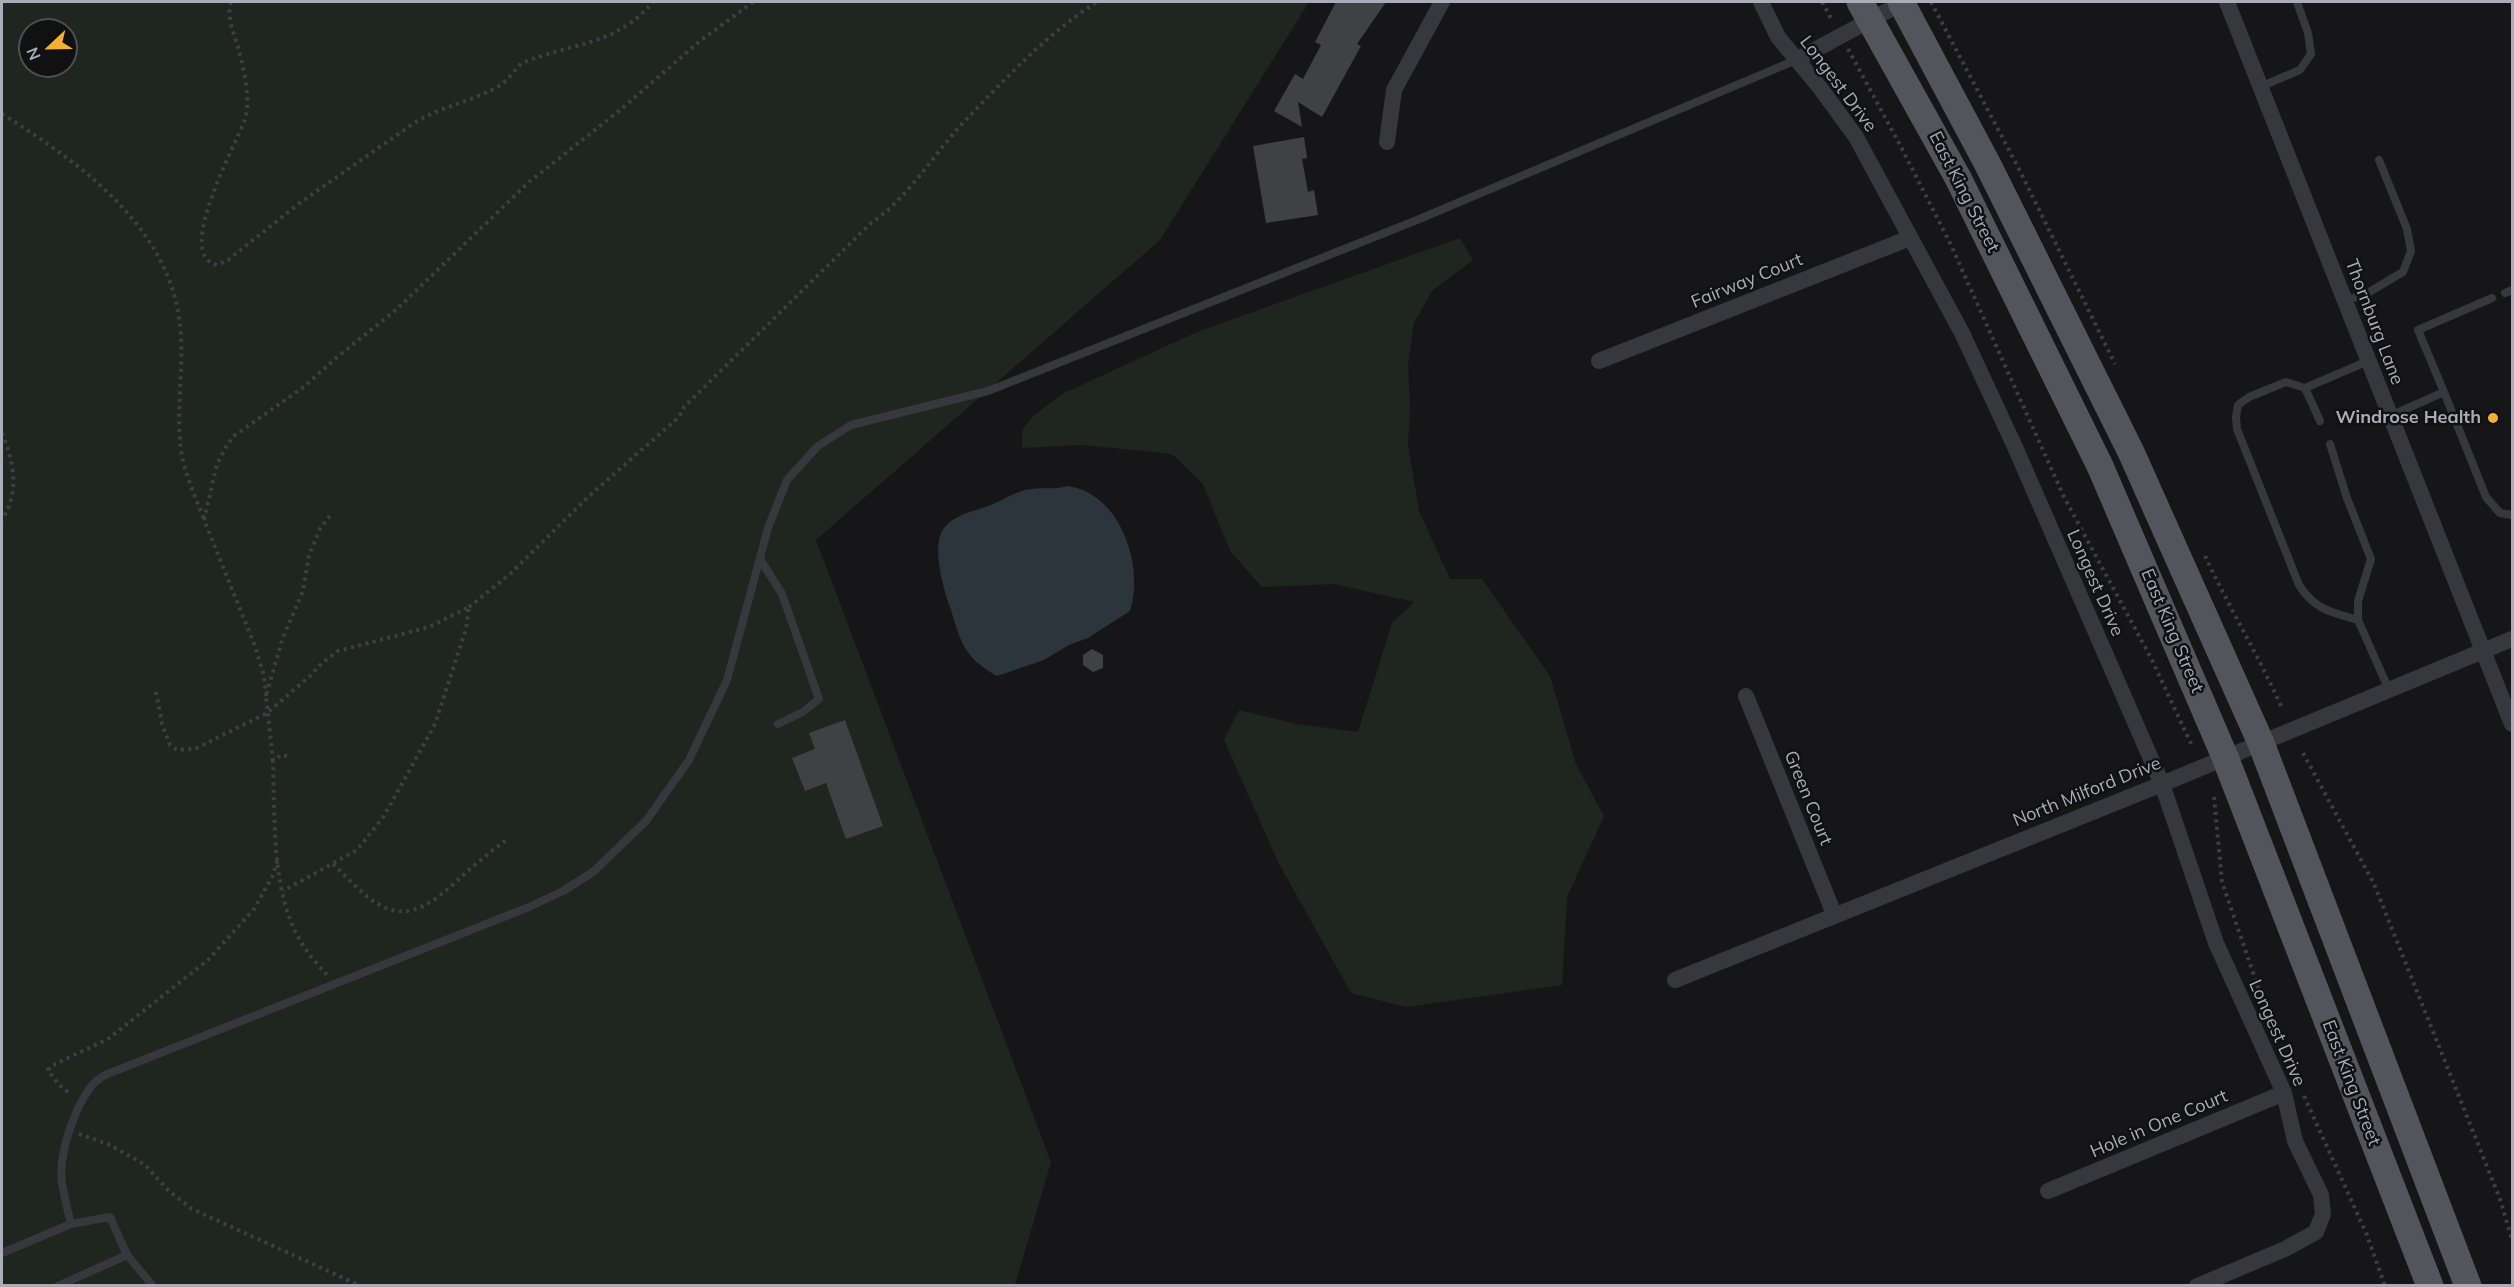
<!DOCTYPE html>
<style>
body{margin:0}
#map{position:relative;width:2514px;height:1287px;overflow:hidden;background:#161618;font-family:Mulish,sans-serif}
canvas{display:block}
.frame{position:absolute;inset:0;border:3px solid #a8adb8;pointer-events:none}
.north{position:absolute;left:18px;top:18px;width:60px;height:60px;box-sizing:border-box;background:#111113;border:2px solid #4d4f55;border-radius:50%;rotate:248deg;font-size:16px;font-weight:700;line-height:24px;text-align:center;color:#a8adb8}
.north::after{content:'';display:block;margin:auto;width:21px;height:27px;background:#f2b134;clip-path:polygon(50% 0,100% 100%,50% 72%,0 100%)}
</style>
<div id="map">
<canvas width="2514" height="1287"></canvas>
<div class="frame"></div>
<div class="north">N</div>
</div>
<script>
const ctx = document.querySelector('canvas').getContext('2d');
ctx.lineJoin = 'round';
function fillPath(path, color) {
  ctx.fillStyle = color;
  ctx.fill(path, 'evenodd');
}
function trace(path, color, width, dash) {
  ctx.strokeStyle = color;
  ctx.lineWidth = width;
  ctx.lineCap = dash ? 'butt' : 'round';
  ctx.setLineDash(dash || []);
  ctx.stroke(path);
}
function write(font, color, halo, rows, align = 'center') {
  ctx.font = font + ' Mulish,sans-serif';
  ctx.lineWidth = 5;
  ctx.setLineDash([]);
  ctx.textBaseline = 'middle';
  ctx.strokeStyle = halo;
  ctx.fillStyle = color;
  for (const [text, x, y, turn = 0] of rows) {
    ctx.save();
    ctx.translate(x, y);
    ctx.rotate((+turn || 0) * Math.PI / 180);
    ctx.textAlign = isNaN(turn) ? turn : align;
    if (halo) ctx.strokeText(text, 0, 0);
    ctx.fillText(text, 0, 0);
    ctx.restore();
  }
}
fillPath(new Path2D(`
 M2 2H1309L1160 240 816 540 1051 1162 1015 1285H2ZM30 30H66V66H30Z
 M1460 238 1473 260 1432 291 1414 323 1408 364 1410 408 1408 444 1419 511 1450 579H1482L1550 676 1576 764 1604 816 1567 897 1562 985 1406 1007 1351 993 1278 862 1224 740 1239 710 1296 724 1358 732 1392 623 1414 602 1334 584 1262 587 1230 551 1203 484 1172 454 1083 445 1022 448V430L1034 415 1064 393 1197 332Z`), '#1e261f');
fillPath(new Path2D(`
 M1067 486C1120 492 1145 566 1130 611L1088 638 1069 645 1044 660 997 676C963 657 961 642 950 607 943 588 931 544 944 528 954 515 974 511 988 506 1002 501 1017 490 1031 489 1044 487 1054 490 1067 486Z`), '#2c353c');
fillPath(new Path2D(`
 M1336 2H1386L1357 44 1361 46 1322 117 1298 102 1302 127 1274 111 1295 74 1303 79 1321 45 1315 42Z
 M1304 137 1307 158 1302 159 1308 192 1314 190 1318 215 1266 223 1253 146Z
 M1092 649 1103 655V668L1093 672 1083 665V655Z
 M845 720 883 826 846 839 826 783 805 791 792 758 815 749 809 733Z`), '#404145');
trace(new Path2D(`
 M231 2C226 18 235 35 239 51 244 70 251 101 245 119 237 143 173 256 217 265L228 260 301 202 417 121C444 106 473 101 499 86 508 81 514 70 522 63 573 42 614 47 653 2
 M1822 2 1833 22
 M1931 2 2020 171 2115 364
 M1848 49 1900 145 1950 243 2064 497 2152 660 2193 748
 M2 114C82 164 176 231 181 336 183 371 177 406 180 441 182 468 194 494 204 519
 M2 433C14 463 20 491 2 520
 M2205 556C2229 607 2258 655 2281 706
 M469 607 509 575 588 497 679 417 684 407 871 223C908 198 931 158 961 125 1003 81 1046 34 1097 2
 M156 692 162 724 170 745 177 750 195 749 267 713 310 676 323 662 338 651 429 627 469 607 466 629 435 724 384 816 357 850 283 891
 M266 696 264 676 255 646 204 520 217 464 227 445 234 436 305 386 336 358 397 309 529 182 619 111 700 41 753 2
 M2303 753 2374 884 2500 1199 2512 1240
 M287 756 281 755 273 761C275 816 271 894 301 942 308 954 318 965 327 975
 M273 761 266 696 282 640 303 591 309 555 320 529 331 514
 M2214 797 2222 882 2259 990
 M333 864C349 879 366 900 386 908 419 922 448 888 470 869 482 859 494 849 506 840
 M68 1092 58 1084 48 1070 51 1066 108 1039 208 960 254 909 272 877 278 859
 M2304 1096 2367 1235 2385 1286
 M79 1134 108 1144 144 1164 168 1190 192 1209 361 1286`), '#3d3f44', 4, [3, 4.5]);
trace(new Path2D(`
 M2262 86 2300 70 2311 54 2308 33 2297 2
 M2505 293 2512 290
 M2346 301 2371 291 2403 272 2411 251 2407 229 2379 160
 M2305 388 2368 361
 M2444 392 2418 330 2492 298
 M2390 416 2444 392 2486 497 2500 513 2512 515
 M2320 421 2305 388 2286 382 2249 397 2238 405 2236 417 2237 429 2299 585C2315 610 2331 612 2358 620L2389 690
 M2330 444 2347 498 2371 559 2358 601V620
 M760 559 782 594 819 699 803 712 778 724
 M71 1224C68 1211 64 1197 62 1183 58 1156 74 1108 91 1087 94 1082 100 1078 105 1075L529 907 563 891 593 872 646 821 689 760 727 680 768 528 787 480 818 446 851 425 988 391 1417 220 1796 60
 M2 1253 71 1224 110 1217 127 1255 58 1286
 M127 1255 153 1286`), '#37383d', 8);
trace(new Path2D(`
 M1761 2 1778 37 1821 89 1856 137 1962 333 2015 447 2162 784 2216 943 2284 1093 2295 1141 2321 1195 2323 1214 2316 1232 2285 1249 2197 1286
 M2227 2 2512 724
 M1796 60 1902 3
 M1387 142 1394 90 1442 2
 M1599 361 1910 238
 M1746 696 1834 914
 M1675 980 2162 784 2512 639
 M2048 1191 2284 1093`), '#37383d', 16);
trace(new Path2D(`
 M1860 2 1958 178 2100 466 2225 757 2430 1286
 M1901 2 1987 163 2131 452 2261 743 2468 1286`), '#53555c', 27);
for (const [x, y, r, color] of [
 [2493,418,6,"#f2b134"]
]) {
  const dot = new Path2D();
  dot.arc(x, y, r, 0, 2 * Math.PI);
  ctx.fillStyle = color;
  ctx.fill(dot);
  trace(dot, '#111113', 2);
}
write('18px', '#a8adb8', '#111113', [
 ["Longest Drive",1838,84,53],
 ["East King Street",1964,192,63],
 ["Fairway Court",1747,281,-22],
 ["Thornburg Lane",2374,322,69],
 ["Longest Drive",2095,583,66],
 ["East King Street",2172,631,67],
 ["North Milford Drive",2087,792,-22],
 ["Green Court",1808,798,68],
 ["Longest Drive",2277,1033,66],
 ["East King Street",2351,1083,69],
 ["Hole in One Court",2159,1124,-23]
]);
write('bold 18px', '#a8adb8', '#111113', [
 ["Windrose Health",2481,418]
], 'right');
</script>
